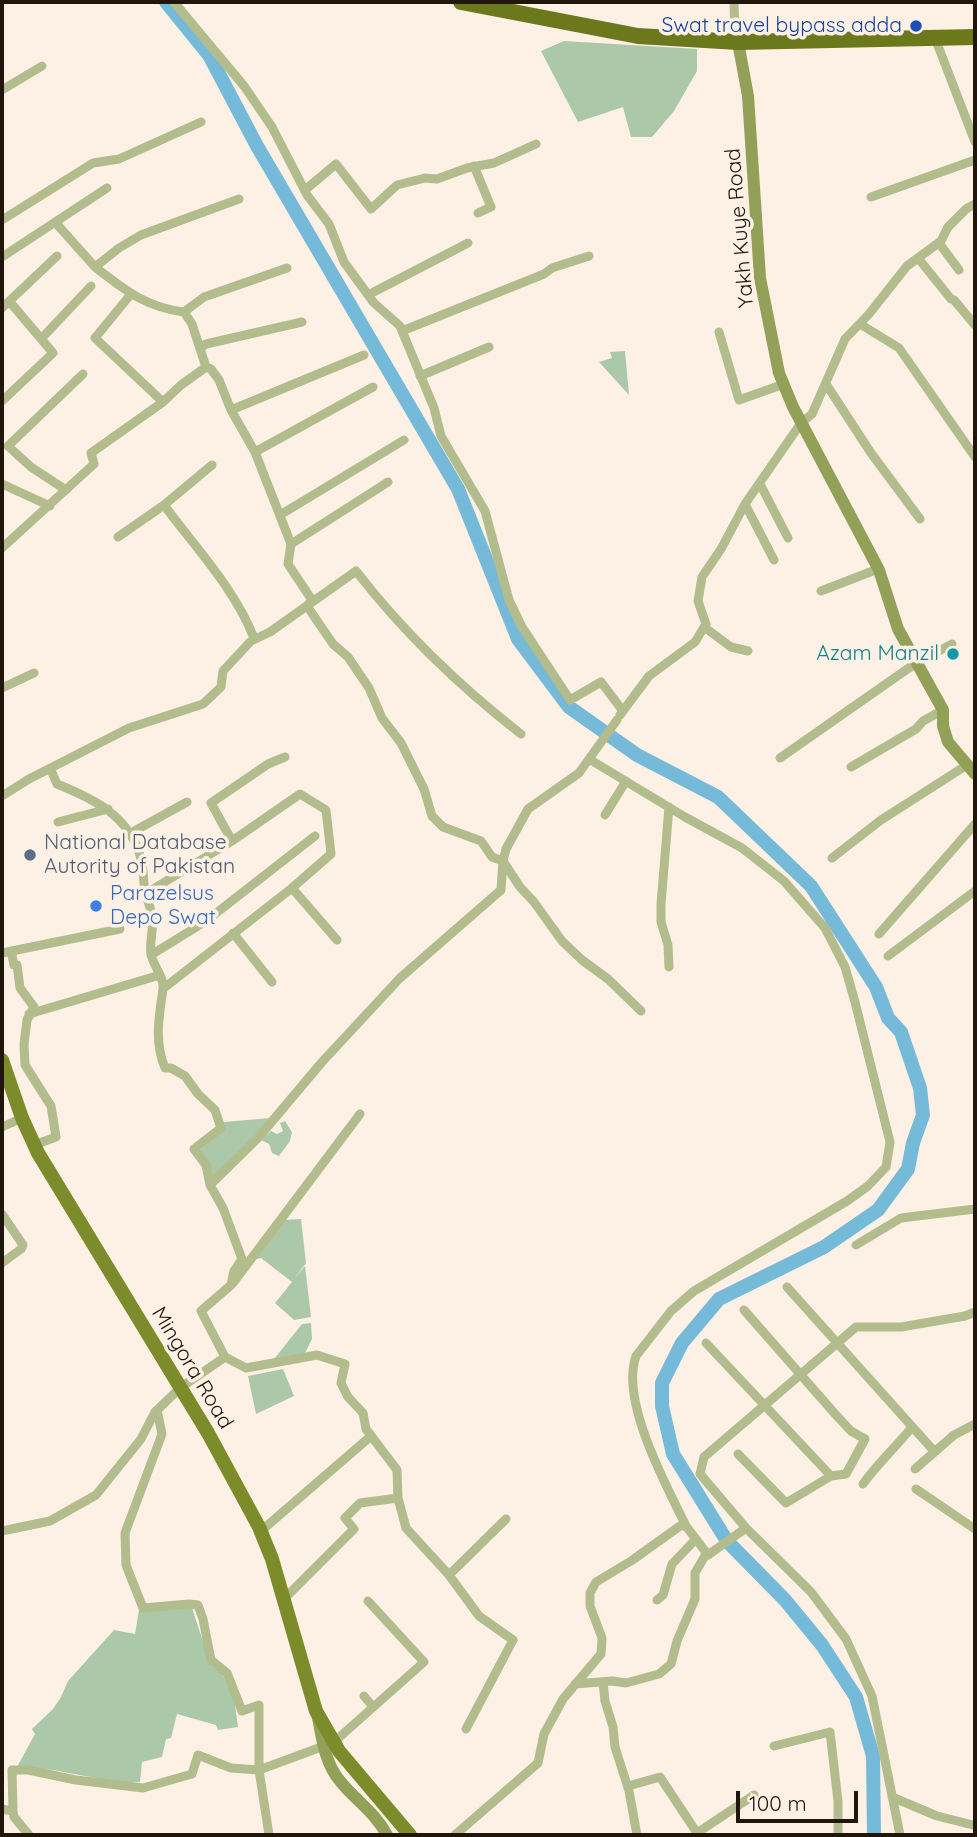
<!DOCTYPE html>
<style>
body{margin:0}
#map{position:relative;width:977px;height:1837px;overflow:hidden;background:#fdf0e5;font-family:Quicksand,sans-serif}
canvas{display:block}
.frame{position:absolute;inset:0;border:4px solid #21160c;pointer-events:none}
.scale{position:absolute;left:736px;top:1791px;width:122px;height:32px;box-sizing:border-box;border:4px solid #21160c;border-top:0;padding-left:9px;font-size:21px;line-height:24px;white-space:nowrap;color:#21160c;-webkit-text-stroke:5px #fdf0e5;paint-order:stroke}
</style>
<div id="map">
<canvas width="977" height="1837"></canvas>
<div class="frame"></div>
<div class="scale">100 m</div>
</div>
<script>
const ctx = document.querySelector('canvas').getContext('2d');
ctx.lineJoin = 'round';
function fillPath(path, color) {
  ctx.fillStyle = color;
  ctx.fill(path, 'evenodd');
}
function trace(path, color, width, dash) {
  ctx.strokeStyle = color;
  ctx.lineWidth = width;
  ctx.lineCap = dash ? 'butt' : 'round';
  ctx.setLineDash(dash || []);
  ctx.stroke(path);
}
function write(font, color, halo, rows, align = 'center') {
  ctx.font = font + ' Quicksand,sans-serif';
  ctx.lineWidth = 7;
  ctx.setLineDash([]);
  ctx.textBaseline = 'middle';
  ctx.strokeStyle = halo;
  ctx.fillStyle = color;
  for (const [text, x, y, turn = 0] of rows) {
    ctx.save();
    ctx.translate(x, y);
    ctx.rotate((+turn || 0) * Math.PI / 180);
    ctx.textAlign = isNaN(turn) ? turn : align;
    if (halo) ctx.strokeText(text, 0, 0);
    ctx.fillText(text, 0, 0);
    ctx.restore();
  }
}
fillPath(new Path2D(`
 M564 41 697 49V71L674 111 652 137H631L623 107 578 122 541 51Z
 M625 351 629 395 599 362 612 358 610 352Z
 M271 1118 212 1180 199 1151 225 1129 224 1122Z
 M285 1121 292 1132 290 1141 279 1156 272 1153 269 1144 261 1140 271 1131 277 1134 283 1131 280 1123Z
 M301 1219 306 1263 294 1279 305 1266 311 1317 294 1320 275 1303 292 1282 261 1258 256 1259 284 1220Z
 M311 1323 312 1339 305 1353 274 1359 302 1324Z
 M283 1369 294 1396 256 1414 248 1376Z
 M192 1608 211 1666 221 1672 234 1697 238 1727 218 1730 216 1725 177 1714 171 1738 166 1739 162 1757 142 1762 140 1782 122 1783 53 1770 17 1767 35 1734 32 1729 53 1709 61 1697 68 1681 114 1630 135 1634 139 1610Z`), '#abc8a9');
trace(new Path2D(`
 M166 2 209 55 257 146 458 489 518 639 569 707 637 755 718 797 811 886 876 987 888 1018 901 1032 920 1088 923 1115 913 1143 908 1169 878 1210 824 1247 719 1299 682 1343 662 1383V1406L673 1454 727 1541 785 1600 822 1645 856 1697 873 1756 874 1835`), '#76bada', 14);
trace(new Path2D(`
 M174 2 244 86 272 127 307 195 329 224 344 262 374 303 400 326 434 408 441 436 485 511 509 600 522 627 570 700 601 682 623 711
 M734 2 735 37 738 42
 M935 38 975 142
 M2 90 42 66
 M474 166 491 207 478 213
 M305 190 336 164 371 209 397 185 425 178 437 179 467 168 494 163 536 144
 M871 197 975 160
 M239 199 141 235 119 248 95 267C125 290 145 307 184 312L192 324 206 367 211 369 219 380 231 410 255 452 291 544 288 564 312 600 307 606 333 644 348 657 369 688 382 718 401 743 424 789 432 816 443 827 481 841 492 857 503 861 520 887 534 902 562 941 582 960 608 979 641 1011
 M2 220 93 163 119 159 201 122
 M55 222 95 267
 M939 243 959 270
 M2 257 107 188
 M918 258 951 299 954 300 975 325
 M131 294 95 338 163 402
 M368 295 468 243
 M2 308 57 256
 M184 312 204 297 287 268
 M860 324 899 348 975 457
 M402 331 544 274 552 268 589 256
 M719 332 739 400 784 384
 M41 339 91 286
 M201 348 206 344 302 322
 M420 376 489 347
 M826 384 871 453 920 519
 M2 401 53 353 10 302
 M231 410 364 355
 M255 452 373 387
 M2 484 50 506
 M760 484 788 538
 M66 490 31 467 8 446 83 374
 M745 504 774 560
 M164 505C195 547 235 589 254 638
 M280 515 404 440
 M118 537 164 505 212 465
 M291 544 388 482
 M2 548 94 464 91 453 163 402 181 385 206 367
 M821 591 878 569
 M704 627 731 647 748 651
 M2 688 34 673
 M620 715 649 676 695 642 706 624 698 601 702 577 721 549 745 504 801 423 812 414 845 339 869 314 907 266 941 241 948 227 966 209 975 204
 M780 758 916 663 952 644
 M589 759 685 817 742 848 784 881 825 928 845 967 855 1002 890 1142 886 1167 868 1186 847 1201 694 1291 671 1311 636 1356C620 1401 666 1485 686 1526
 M851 767 916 729 923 721 943 710
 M50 768 57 784C94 799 130 816 141 859 144 869 143 881 145 891 147 900 151 908 152 917 154 930 149 943 151 954 153 966 165 978 163 989 159 1016 154 1042 165 1068H171L185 1076 198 1094 215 1110 221 1128 194 1149 206 1165 210 1185
 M2 796 29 779 129 728 203 704 221 687 223 671 251 641 270 632 356 571C404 633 458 685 521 734
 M669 807 661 904V922L668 945 669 967
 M605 815 626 781
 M58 822 108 809
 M129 834 187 802
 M232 841 211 803 268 764 285 757
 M832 858 881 820 967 765
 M292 888 337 940
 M145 894 232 841 300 794 326 810 331 854 292 888 164 988
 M233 933 272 982
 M879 934 975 824
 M11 951 14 965H17L20 988 34 1007 27 1020 24 1044 25 1065 51 1106 56 1137 34 1145
 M2 953 120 929
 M151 955 206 921 315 836
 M888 956 975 891
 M29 1014 160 975
 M2 1127 22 1118
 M2 1214 23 1245 21 1249 2 1263
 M856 1245 901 1218 975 1209
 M233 1283 360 1114
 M787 1287 934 1451
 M706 1343 831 1476
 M225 1357 246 1368 317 1355 345 1364 341 1383 348 1397 363 1413 366 1429 397 1470 398 1498 406 1528 449 1575 479 1616 513 1640 466 1729
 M157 1410 162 1434 125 1533 126 1565 143 1608 189 1604 198 1605 203 1619 211 1660 227 1673 242 1711 259 1705V1770L269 1835
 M738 1454 786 1503 831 1476 846 1474 865 1439 851 1431 836 1415 744 1310
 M915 1469 954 1435 975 1424
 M863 1484C878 1463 896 1447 912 1427
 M916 1489 975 1529
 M2 1531 50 1521 96 1495 141 1439 155 1412 180 1388 225 1357 201 1311 231 1285 234 1271 242 1259 223 1208 210 1185 258 1138 322 1062 400 978 501 890 503 861 506 849 528 809 579 773 617 720
 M261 1531 371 1436
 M449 1575 506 1519
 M283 1600 354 1529 345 1518 360 1503 398 1498
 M657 1600 663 1595 672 1564 696 1539
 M603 1682 605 1701 613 1727 615 1747 629 1791 637 1835
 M575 1684 612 1681 626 1683 659 1674 671 1664 677 1641 695 1599V1573L706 1554
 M364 1696 373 1707
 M334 1742 424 1662 368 1601
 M774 1746 830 1732 838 1801V1835
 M628 1786 660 1777 697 1833 754 1795
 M892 1797 937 1816 973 1825
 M2 1809 13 1811 14 1817 29 1835
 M13 1811 12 1770H28L76 1780 143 1788 192 1774 198 1755 231 1768 259 1770 324 1746
 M455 1835 538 1763 544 1734 563 1699 601 1654 602 1638 590 1606V1593L596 1582 631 1561 680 1526H686L708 1555 746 1528
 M900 1835 872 1696 846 1639 811 1592 746 1528 700 1474 704 1457 856 1327H901L965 1316 975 1312`), '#b2bc8d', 9);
trace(new Path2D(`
 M738 42 748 96 760 278 779 373 793 407 879 570 898 629 943 710V726L948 742 975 774
 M318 1718C322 1739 325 1763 340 1781 355 1800 375 1812 387 1835`), '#93a058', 12);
trace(new Path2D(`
 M2 1060 22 1118 38 1153 208 1433 259 1527 272 1559 316 1711 339 1751 410 1835`), '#7d8c2b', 14);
trace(new Path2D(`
 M461 2 638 36 738 42 975 37`), '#6b791c', 16);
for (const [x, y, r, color] of [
 [916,26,7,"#1a4fb4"],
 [953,654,7,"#0f9aa8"],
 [30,855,7,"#5c6f8a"],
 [96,906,7,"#3f7fe0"]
]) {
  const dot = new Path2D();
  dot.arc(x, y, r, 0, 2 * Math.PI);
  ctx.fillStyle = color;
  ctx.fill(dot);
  trace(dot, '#fdf0e5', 2.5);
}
write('21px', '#164399', '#fdf0e5', [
 ["Swat travel bypass adda",902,26]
], 'right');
write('21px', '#21160c', '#fdf0e5', [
 ["Yakh Kuye Road",740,228,-95],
 ["Mingora Road",192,1368,59]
]);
write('21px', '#0d838f', '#fdf0e5', [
 ["Azam Manzil",939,654]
], 'right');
write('21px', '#4e5e75', '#fdf0e5', [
 ["National Database",44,843],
 ["Autority of Pakistan",44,867]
], 'left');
write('21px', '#366cbe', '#fdf0e5', [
 ["Parazelsus",110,894],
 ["Depo Swat",110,918]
], 'left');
</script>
